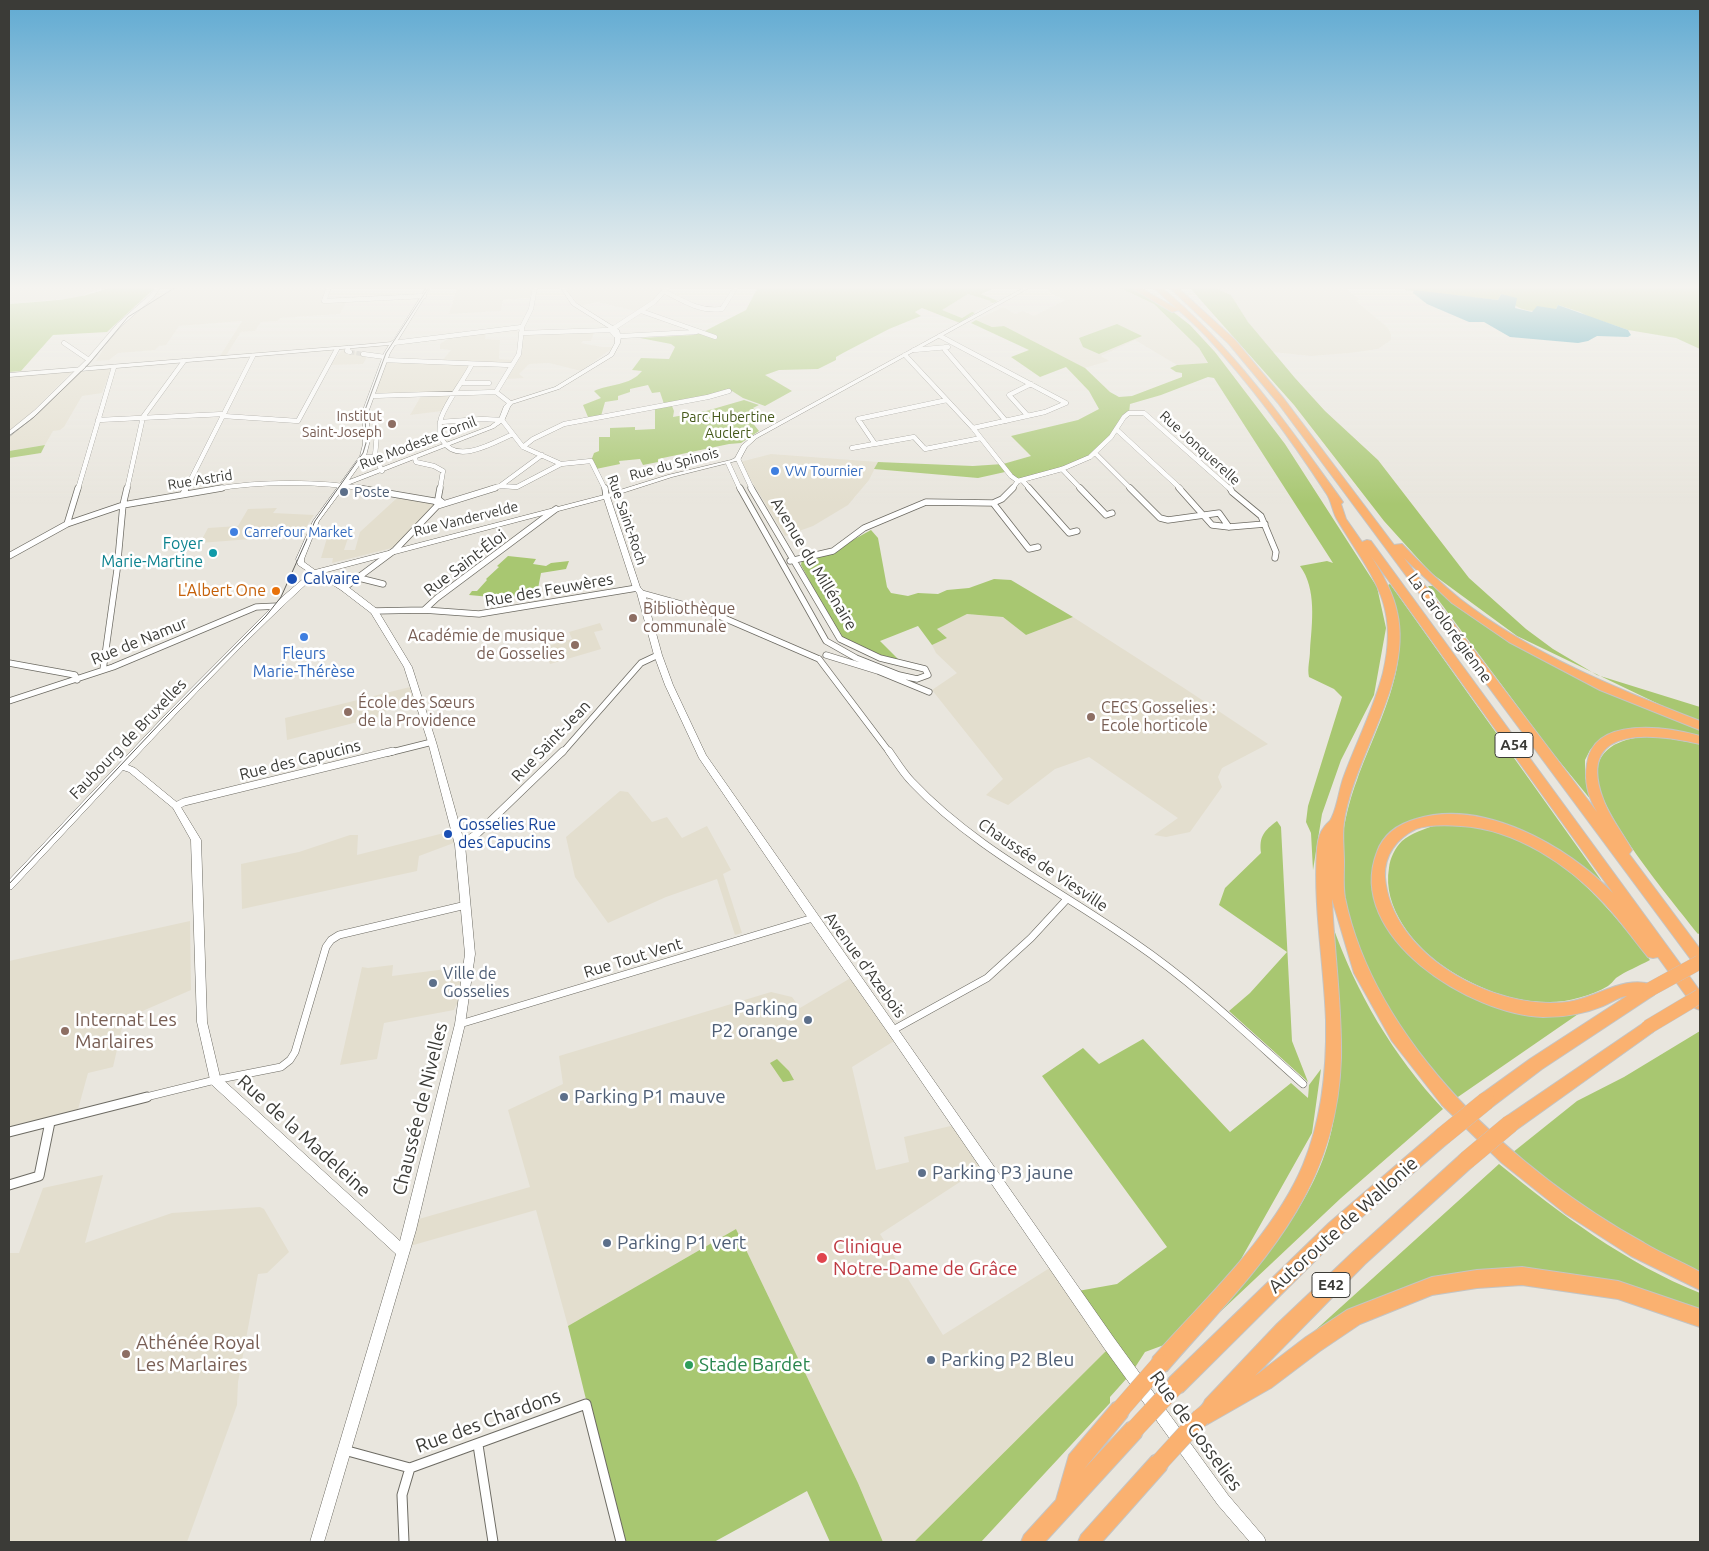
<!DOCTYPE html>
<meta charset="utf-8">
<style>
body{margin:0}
#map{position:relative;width:1709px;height:1551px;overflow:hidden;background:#e9e6de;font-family:Ubuntu,sans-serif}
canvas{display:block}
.frame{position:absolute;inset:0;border:10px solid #3b3b37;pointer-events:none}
</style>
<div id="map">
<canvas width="1709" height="1551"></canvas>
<div class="frame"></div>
</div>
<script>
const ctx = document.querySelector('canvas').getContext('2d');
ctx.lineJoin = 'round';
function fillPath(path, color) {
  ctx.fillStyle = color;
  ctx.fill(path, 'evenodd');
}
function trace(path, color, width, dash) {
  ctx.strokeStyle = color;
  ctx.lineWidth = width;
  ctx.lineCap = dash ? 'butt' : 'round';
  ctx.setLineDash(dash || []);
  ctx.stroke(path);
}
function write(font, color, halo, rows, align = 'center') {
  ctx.font = font + ' Ubuntu,sans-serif';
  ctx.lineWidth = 5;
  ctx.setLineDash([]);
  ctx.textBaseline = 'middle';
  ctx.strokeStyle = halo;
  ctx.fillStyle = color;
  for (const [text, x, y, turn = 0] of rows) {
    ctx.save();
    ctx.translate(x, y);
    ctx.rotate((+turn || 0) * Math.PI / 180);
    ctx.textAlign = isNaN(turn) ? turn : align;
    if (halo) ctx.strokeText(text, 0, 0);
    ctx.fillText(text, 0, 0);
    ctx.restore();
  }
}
fillPath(new Path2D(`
 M9 287H104L77 298 9 304Z
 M177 287H328L321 301 324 302 347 301 340 314 280 318 278 321 261 322 255 331 241 332 225 357 220 356 242 321 179 326 166 345 159 346 155 350 118 353 109 360 96 361 118 325 141 308Z
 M476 287 521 288 532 287 530 298 503 300 501 311 449 314 457 288Z
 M562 287H666L642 310 636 311 597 302 581 306Z
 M1047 287H1118L1154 304 1199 348 1208 364 1177 365 1135 340 1101 356 1109 361 1084 368 1004 326 992 327 976 320 1003 307 1015 314 1023 311 1034 316 1065 300 1050 293Z
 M1213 287H1344L1359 299 1356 301 1387 327 1391 334V340L1378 349 1349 353 1311 356 1272 352 1249 324 1231 295Z
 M968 294 992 301 990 302 993 303 962 318 941 310Z
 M594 332 591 341H583L581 343 602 347H614L581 371 549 363 529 364 519 374 524 378 507 379 521 356 523 333Z
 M486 333 485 339 500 340 499 359 512 360 510 364 442 361 451 350 440 349V344L449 338Z
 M348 348V351L367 353 376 357H367L363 364 330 365 341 351Z
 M386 361 472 364 456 393 374 394Z
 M112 368 102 393 82 396 64 427 60 430 53 431 45 445 9 451V435L79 372Z
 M73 371 26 418 9 431V377Z
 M453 395 442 411 410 415 421 396Z
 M771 454 878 462 869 480 848 505 813 526 785 536 740 462Z
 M397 498 435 504 396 547 332 563 333 558H321L327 538H348L344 550H355L360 532Z
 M277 508 273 513 314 515 301 535 200 543 208 528 238 526 248 509Z
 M967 614 1003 617 1026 635 1073 617 1187 690 1268 744 1222 768 1218 777 1222 787 1190 832 1166 837 1154 835 1178 818 1089 757 1055 769 1008 805 986 795 1003 779 932 690 957 673 936 653 932 645 947 638 937 629Z
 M600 623 603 630 594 632 601 649 550 664 544 647 572 639 569 632Z
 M410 687 413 701 386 708 385 715 287 740 285 718Z
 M620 791 628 792 652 822 667 817 682 838 707 826 731 870 723 874 742 933 735 935 717 879 666 897 608 923 575 877 566 837Z
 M448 832 459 841 419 856 417 871 242 909 241 864 299 852 350 835H358L357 855Z
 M190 921 191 990 124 1019 113 1067 88 1073 77 1113 9 1131V961Z
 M393 965 392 976 462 967 458 1002 454 1010 384 1023 377 1059 340 1065 362 967 368 968Z
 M854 976 899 1038 852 1067 876 1170 909 1162 904 1137 959 1124 986 1165 880 1234 943 1335 1056 1264 1109 1348 914 1542H883L858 1483 736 1229 568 1326 536 1210 410 1246 412 1221 530 1187 508 1110 563 1084 559 1056 771 992 792 997 800 1008Z
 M103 1175 85 1243 172 1213 260 1207 264 1209 289 1252 267 1273 258 1274 238 1382 237 1405 187 1542H9V1253H19L43 1188Z`), '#e3dece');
fillPath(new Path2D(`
 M110 287H156L107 332 53 335 21 371 9 372V304C44 301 77 301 110 287Z
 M758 287H997L981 294 998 301 993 303 990 302 991 301 968 294 942 310 962 318 972 312 975 313 960 323 922 308 915 312 921 316 889 329 843 353 836 357V360L818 369 779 370 765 375 792 391 765 406 743 398 732 391 664 404 660 392 652 393 648 385 630 389V392L618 396V400L605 402 601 416 588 417 583 405 601 398 594 391C609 384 630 386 642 371L632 370 641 358 669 359 675 347 671 344 640 338 693 335 696 332 701 333 746 310Z
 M1118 287H1132L1162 303 1190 325 1215 352 1285 444 1377 587 1386 628 1374 695 1341 760 1322 814 1313 870 1311 833 1306 822 1308 806 1342 697 1334 689 1309 677C1307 668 1310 660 1310 650 1312 623 1317 589 1300 566L1327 561 1333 563 1214 378 1208 377 1161 395 1130 404 1129 413 1102 446 1087 458 1062 469 1018 481 1005 472 978 478 874 469 878 462 973 466 1003 464 1031 456 1011 436 1078 420 1099 409 1089 391 1066 367 1040 377 1011 357 1029 350 971 323 976 320 992 327 1004 326 1085 368 1110 392 1119 397 1132 396 1182 377V373L1176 372 1170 368 1177 365 1208 363 1199 348 1154 304Z
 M1189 287H1213L1231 295 1248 322 1295 378 1325 411 1378 460 1469 578 1526 629 1553 649 1597 675 1700 707V721L1671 710 1517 636 1431 573 1384 521 1294 405Z
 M1406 287H1700V349L1676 338 1628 330 1587 316 1580 312 1558 305 1556 309C1529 312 1522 314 1501 294L1498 300 1405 290Z
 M1117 324 1142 336 1099 354 1083 347 1079 338Z
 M744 400 759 405 753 408 760 414 751 421 759 431 741 443 729 444 658 459V462L643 465 640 459 619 461 620 464 596 469 591 461 594 453 599 451V437H610V428L635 427V430L655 429V409L672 406 674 411 673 417 706 411Z
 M45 445 41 453 9 458V451Z
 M871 530 878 538 887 587 891 593 908 596 918 593 938 594 947 590 969 588 994 579 1011 580 1073 617 1026 635 1003 617 967 614 937 629 947 638 932 645 918 626 880 641 898 659 887 660 839 636 801 565 802 559 833 551Z
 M508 556 536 559 533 564 546 566 551 563 569 561 566 569 541 573 537 594H516L513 599 469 595 472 591H477L487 580 486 579 499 567 497 566Z
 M1390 584 1601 880 1595 881 1548 846 1448 815 1387 838 1376 856 1373 882 1386 919 1465 992 1584 1010 1455 1099C1431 1071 1406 1040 1386 1009 1370 982 1356 944 1349 914 1346 904 1342 894 1342 884 1338 850 1345 812 1357 780 1381 714 1419 655 1388 585Z
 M1428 586H1434L1455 603 1615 695 1700 729V737L1674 731 1611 734 1598 742 1590 750 1585 760V776L1591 800 1551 751Z
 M1654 736 1700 744V933L1698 934C1674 903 1591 806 1597 770 1601 742 1631 737 1654 736Z
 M1277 821 1281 827 1292 1041 1308 1082 1229 1011 1250 993 1287 952 1219 905 1225 888 1261 853C1259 836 1264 831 1277 821Z
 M1436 825C1536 822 1594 887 1650 960 1639 966 1626 971 1616 978 1613 981 1611 984 1608 986 1591 996 1565 1003 1546 1002 1511 1002 1475 987 1446 968 1414 947 1382 907 1389 868 1390 858 1395 848 1402 841 1411 833 1425 829 1436 825Z
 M1332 924C1356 993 1393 1055 1443 1109L1341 1198 1220 1312C1268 1254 1326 1189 1335 1110 1338 1084 1337 1057 1336 1030 1334 995 1333 959 1332 924Z
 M1700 1031V1272C1631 1244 1571 1198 1512 1153L1577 1101 1624 1077Z
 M1143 1039 1230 1132 1291 1083 1308 1098 1309 1085 1321 1069 1312 1133 1236 1268 1172 1342 1145 1352 1134 1369 1078 1291 1117 1284 1167 1247 1042 1076 1083 1048 1099 1064Z
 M777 1059 789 1071 794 1080 783 1082 770 1063Z
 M1499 1164C1560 1214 1627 1264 1700 1293V1312L1663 1298 1504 1270 1310 1335Z
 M736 1229 858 1483 883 1542H830L807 1491 714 1542H621L568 1326Z
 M1109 1348 1127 1378 1110 1397V1403L981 1542H914Z`), '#a8c771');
fillPath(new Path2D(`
 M1414 290 1498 300 1501 294 1517 298 1515 308 1532 312 1537 306 1556 309 1558 305 1628 330 1631 335 1628 337 1597 336 1588 341 1578 343 1510 337 1484 322H1469L1427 304 1413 293Z`), '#359ab0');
trace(new Path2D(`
 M350 352 363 354`), '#c6c4bd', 4.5, [4.5, 2]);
const streetFar3 = new Path2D(`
 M329 287 324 301 424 296
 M664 291C683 301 700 312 722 309L736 287
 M641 311 715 337
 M611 330 615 335 622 336 696 332
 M521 333 611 330 654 302 668 287
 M940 336 1066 403
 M64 343 89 360
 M393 343 522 327
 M945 347V350L1006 421
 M348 348 347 351 350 352
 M914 350 948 347
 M363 354 385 357
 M905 355 973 428 1011 476 1018 481
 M384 360 511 365
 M472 364C463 382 448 399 441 418 439 425 439 434 443 441 457 465 495 442 513 434
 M463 383H489
 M496 392 519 354 522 327 531 309 535 287
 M496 392 510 403
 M371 396 496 392
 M947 400 858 419 875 444 914 437 925 449 981 438
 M223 416 298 421 337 349
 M1028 416 1009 395 1031 384
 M98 420 224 414
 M440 422 482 419 502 420 523 447 561 464
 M973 428 1045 412 1066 403
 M1116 429 1181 489
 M9 434 36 412 89 360 119 325 152 296 158 287
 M523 447 533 439 564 424 708 397 729 391
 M852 448 874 444
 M1095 453 1131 489
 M375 456 382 471
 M362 458 375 456 377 433H366
 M415 458 416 462 434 466 443 471 440 489
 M738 459 752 489
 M728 463 740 489
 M1062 469 1081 489
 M1022 480 1030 489
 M500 486 517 487 561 464 591 461 605 489
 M78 489 114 367
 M127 489 143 417 184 361
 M186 489 253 356
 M215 489C259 481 321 481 365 489
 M491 489 500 486 542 455
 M1012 489 1018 481 1062 469 1090 457 1111 437 1124 417 1129 413H1144L1230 489`);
const streetFar2 = new Path2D(`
 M358 488 434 501 440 504
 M440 488 438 499 443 503
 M605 488 606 496
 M740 488 826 641 856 658 899 675 917 679 928 675 925 669 880 658 840 639 751 488
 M1029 488 1069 533 1077 531
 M1080 488 1106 515 1112 513
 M1130 488 1160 518 1168 520 1219 513 1229 527
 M1179 488 1212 525 1229 527 1265 524
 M1230 488 1232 492 1261 516 1276 552 1275 558
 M183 494 186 488
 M993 503 1029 549 1038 547
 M67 524 78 488
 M9 556 67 524 123 505 222 488
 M790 561 833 551 864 528 926 502 993 503 1002 499 1013 488
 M359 578 383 584
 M344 588 395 550 437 506 495 488
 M641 593 710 612 819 659
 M424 610 437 598 556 509
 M374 611 424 610 479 614 637 588
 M826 655 878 671 929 692
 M819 659 890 753
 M9 663 75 675 77 680
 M103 670 117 570 123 505 127 488
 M9 701 113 667 256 607 278 606
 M388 753 432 742
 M562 753 641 663 658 655`);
const streetFar1 = new Path2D(`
 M889 751C896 761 903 773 912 782 975 849 1060 890 1135 943 1195 984 1249 1036 1303 1084
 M176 806 184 802 393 751
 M460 845 478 833 563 751
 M460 1024 813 918
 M893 1030 987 978 1031 938 1067 899
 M142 1098 215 1080 281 1067 290 1060 295 1052 326 947 331 940 339 935 466 905`);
const street = new Path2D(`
 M9 1132 147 1097
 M9 1185 39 1176 50 1122
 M478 1445 493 1542
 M344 1450 410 1468 586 1404 621 1542
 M404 1542 402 1495 410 1468`);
const secondary = new Path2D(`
 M427 287H431L390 353 369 410V444L366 456 349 480 490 426 499 419 504 406 508 402 555 387 609 354 615 343V332L572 305 560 287H564L576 303 619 330 621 337 620 343 613 356 559 389 512 404 510 407 504 421 494 428 345 486 319 521 304 559V562L315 570 604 495 668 475 731 460 735 458 742 445 753 436 1025 287H1031L757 438 747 447 740 460 672 477 610 497 640 587 645 593 662 655 673 685 706 755 1114 1338 1228 1495 1264 1537 1266 1542H1250L1218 1505 1104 1348 889 1034 810 921 699 758 665 685 654 655 637 593 633 588 604 499 323 573 328 574 347 586 377 609 412 667 436 742 465 845 475 954 465 1024 416 1230 324 1542H310L396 1254 211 1084 197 1022 191 840 173 808 129 772 123 770 12 889 9 890V880L169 711 282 597 310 573 298 565 296 559 313 521 360 456 363 444V410L384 353 389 345 9 377V373L359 345 392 342ZM315 576 322 578 341 590 371 613 404 667 428 742 455 845 465 954 455 1024 400 1241 220 1077 207 1022 201 840 179 804 135 768 128 765C189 700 250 635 315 576Z`);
const highway = new Path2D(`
 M1130 287H1139L1179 310 1172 312Z
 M1153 287H1161C1234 348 1288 425 1343 502L1341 504 1346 519 1362 542 1367 540 1371 541 1700 991V1010L1695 1008 1658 957 1653 958 1648 957C1633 939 1620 920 1605 904 1569 865 1515 829 1461 826 1447 825 1430 824 1416 829 1397 838 1384 855 1385 877 1391 956 1495 1011 1567 1002 1597 998 1624 974 1654 985L1656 990 1654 995 1542 1069 1492 1107 1486 1109 1480 1107 1478 1101 1480 1095 1530 1059 1627 996C1618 997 1611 1003 1603 1006 1584 1014 1564 1017 1543 1017 1472 1015 1344 937 1377 852 1383 835 1398 824 1416 819 1483 798 1567 846 1613 893L1371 556C1382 573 1393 592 1397 612 1413 680 1354 755 1344 822 1342 835 1344 849 1344 862 1344 874 1343 887 1345 898 1375 1044 1519 1174 1644 1243 1662 1254 1682 1262 1700 1272V1290L1631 1256 1566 1214 1502 1163 1442 1105 1392 1041 1354 973 1332 899C1334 952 1342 1005 1341 1058 1337 1198 1252 1273 1167 1371L1160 1373 1153 1371 1151 1364 1153 1357C1204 1300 1274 1235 1303 1165 1322 1119 1327 1069 1326 1020 1324 963 1313 906 1317 849 1318 841 1319 833 1325 826 1328 822 1330 822 1332 817 1338 804 1339 789 1344 776 1357 741 1374 708 1383 673 1400 603 1371 576 1338 521 1332 512 1332 501 1326 493 1291 439 1251 385 1207 337 1190 319 1171 304 1153 287Z
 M1169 287H1177L1235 340 1284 399 1394 545 1402 544C1420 563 1439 582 1460 599 1531 654 1617 689 1700 721V730L1600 690 1509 642 1452 603 1404 558 1597 812C1588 797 1584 781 1587 764 1593 715 1668 727 1700 736V744C1657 734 1577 723 1602 796 1608 815 1622 832 1632 850L1629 854 1700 949V966L1695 965 1278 403 1229 344Z
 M1648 1020 1653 1022 1656 1027 1653 1032 1516 1130 1510 1132 1504 1130 1502 1124 1504 1118Z
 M1443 1128 1449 1130 1451 1136 1449 1142 1341 1235 1183 1392 1176 1395 1169 1392 1166 1385 1169 1378 1329 1223 1437 1130Z
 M1467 1152 1473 1154 1475 1160 1473 1166 1365 1264 1255 1376 1306 1337 1347 1310 1432 1277 1477 1270 1522 1267 1618 1281 1700 1309V1327L1618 1299 1522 1285 1477 1288 1432 1295 1360 1324 1320 1351 1271 1388 1208 1424 1201 1427 1194 1424 1191 1417C1195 1409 1202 1408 1205 1400L1277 1324 1353 1252 1461 1154Z
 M1120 1400 1127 1403 1130 1410 1127 1417 1084 1469 1127 1423 1134 1420 1141 1423 1144 1430 1141 1437 1045 1542H1021L1024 1535 1056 1500 1069 1455 1113 1403Z
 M1159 1453 1166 1456 1169 1463 1166 1470 1102 1542H1078L1081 1535 1152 1456Z`);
trace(streetFar3, '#6d6b63', 5);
trace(streetFar2, '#6d6b63', 7);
trace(streetFar1, '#6d6b63', 8);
trace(street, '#6d6b63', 11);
trace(secondary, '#6d6b63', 1);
trace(highway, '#c4c4c3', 2);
trace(streetFar3, '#fff', 4.5);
trace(streetFar2, '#fff', 5.5);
trace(streetFar1, '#fff', 7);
trace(street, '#fff', 9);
fillPath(secondary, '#fff');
fillPath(highway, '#fab170');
trace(new Path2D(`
 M9 436 33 418 88 365 128 317 176 287
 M9 884 166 717 266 616 281 597 315 521 363 453 366 443 365 410 386 353 429 287`), '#65645f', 1);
const highwayBridgeFar1 = new Path2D(`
 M1649 990 1700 962
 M1648 1027 1700 996`);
const highwayBridge = new Path2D(`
 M1443 1136 1486 1101
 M1467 1160 1510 1124
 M1120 1410 1160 1364
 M1134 1430 1176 1385
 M1159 1463 1201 1417`);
trace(highwayBridgeFar1, '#c4c4c3', 15, []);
trace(highwayBridge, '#c4c4c3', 19, []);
trace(highwayBridgeFar1, '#fab170', 14);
trace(highwayBridge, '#fab170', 18);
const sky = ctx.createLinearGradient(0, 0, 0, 504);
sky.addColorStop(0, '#60aad2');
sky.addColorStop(0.57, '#f5f4f0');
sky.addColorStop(1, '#f5f4f000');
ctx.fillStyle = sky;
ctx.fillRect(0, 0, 1709, 504);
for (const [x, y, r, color] of [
 [392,424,5,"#8d6e63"],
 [775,471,5,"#3f7fe0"],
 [344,492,5,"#5c6f8a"],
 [234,532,5,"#3f7fe0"],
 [213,553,5,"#0f9aa8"],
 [292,579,6,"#1a4fb4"],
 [276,591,5,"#e8710a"],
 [633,618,5,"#8d6e63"],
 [304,637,5,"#3f7fe0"],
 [575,645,5,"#8d6e63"],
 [348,712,5,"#8d6e63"],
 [1091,717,5,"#8d6e63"],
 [448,834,5,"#1a4fb4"],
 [433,983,5,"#5c6f8a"],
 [808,1020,5,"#5c6f8a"],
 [65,1031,5,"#8d6e63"],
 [564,1097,5,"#5c6f8a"],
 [922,1173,5,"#5c6f8a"],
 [607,1243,5,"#5c6f8a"],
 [822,1258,6,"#e0444e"],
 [126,1354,5,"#8d6e63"],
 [931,1360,5,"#5c6f8a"],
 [689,1365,5,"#2e9e5b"]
]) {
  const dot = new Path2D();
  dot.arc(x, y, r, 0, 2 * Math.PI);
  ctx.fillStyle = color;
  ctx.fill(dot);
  trace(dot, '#fff', 2);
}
write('14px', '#785e54', '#fff', [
 ["Institut",382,416],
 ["Saint-Joseph",382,432]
], 'right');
write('14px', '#45591a', '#fff', [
 ["Parc Hubertine",728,417],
 ["Auclert",728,433]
]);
write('14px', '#3b3b37', '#fff', [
 ["Rue Modeste Cornil",418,443,-21],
 ["Rue Jonquerelle",1200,448,42],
 ["Rue du Spinois",674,464,-15],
 ["Rue Astrid",200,480,-9],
 ["Rue Vandervelde",466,519,-14],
 ["Rue Saint-Roch",627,520,71]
]);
write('14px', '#366cbe', '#fff', [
 ["VW Tournier",785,471],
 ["Carrefour Market",244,532]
], 'left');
write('14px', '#4e5e75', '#fff', [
 ["Poste",354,492]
], 'left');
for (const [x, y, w] of [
 [1514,745,38],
 [1331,1285,38]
]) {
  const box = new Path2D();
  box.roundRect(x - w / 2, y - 12.5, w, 25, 4);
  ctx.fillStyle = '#fff';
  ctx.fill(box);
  trace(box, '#3b3b37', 1);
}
write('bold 15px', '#3b3b37', null, [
 ["A54",1514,745],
 ["E42",1331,1285]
]);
write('16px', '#0d838f', '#fff', [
 ["Foyer",203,544],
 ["Marie-Martine",203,562]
], 'right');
write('16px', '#3b3b37', '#fff', [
 ["Rue Saint-Éloi",465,563,-37],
 ["Avenue du Millénaire",814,564,59],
 ["Rue des Feuwères",549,590,-10],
 ["La Carolorégienne",1450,628,54],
 ["Rue de Namur",139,641,-22],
 ["Faubourg de Bruxelles",128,739,-46],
 ["Rue Saint-Jean",551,741,-46],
 ["Rue des Capucins",300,760,-14],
 ["Chaussée de Viesville",1043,865,34],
 ["Rue Tout Vent",633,958,-17],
 ["Avenue d'Azebois",865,965,54]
]);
write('16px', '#164399', '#fff', [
 ["Calvaire",303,579],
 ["Gosselies Rue",458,825],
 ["des Capucins",458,843]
], 'left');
write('16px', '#c56008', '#fff', [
 ["L'Albert One",266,591]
], 'right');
write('16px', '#785e54', '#fff', [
 ["Bibliothèque",643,609],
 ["communale",643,627],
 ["Académie de musique",565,636,"right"],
 ["de Gosselies",565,654,"right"],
 ["École des Sœurs",358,703],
 ["de la Providence",358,721],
 ["CECS Gosselies :",1101,708],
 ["Ecole horticole",1101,726]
], 'left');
write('16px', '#366cbe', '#fff', [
 ["Fleurs",304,654],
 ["Marie-Thérèse",304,672]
]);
write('16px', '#4e5e75', '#fff', [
 ["Ville de",443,974],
 ["Gosselies",443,992]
], 'left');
write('19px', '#4e5e75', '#fff', [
 ["Parking",798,1009,"right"],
 ["P2 orange",798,1031,"right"],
 ["Parking P1 mauve",574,1097],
 ["Parking P3 jaune",932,1173],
 ["Parking P1 vert",617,1243],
 ["Parking P2 Bleu",941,1360]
], 'left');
write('19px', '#785e54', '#fff', [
 ["Internat Les",75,1020],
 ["Marlaires",75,1042],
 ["Athénée Royal",136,1343],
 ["Les Marlaires",136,1365]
], 'left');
write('19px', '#3b3b37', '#fff', [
 ["Chaussée de Nivelles",420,1109,-76],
 ["Rue de la Madeleine",304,1136,42],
 ["Autoroute de Wallonie",1343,1225,-42],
 ["Rue des Chardons",488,1421,-20],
 ["Rue de Gosselies",1196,1431,54]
]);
write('19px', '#be3a42', '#fff', [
 ["Clinique",833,1247],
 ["Notre-Dame de Grâce",833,1269]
], 'left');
write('19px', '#27864d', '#fff', [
 ["Stade Bardet",699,1365]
], 'left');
</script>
